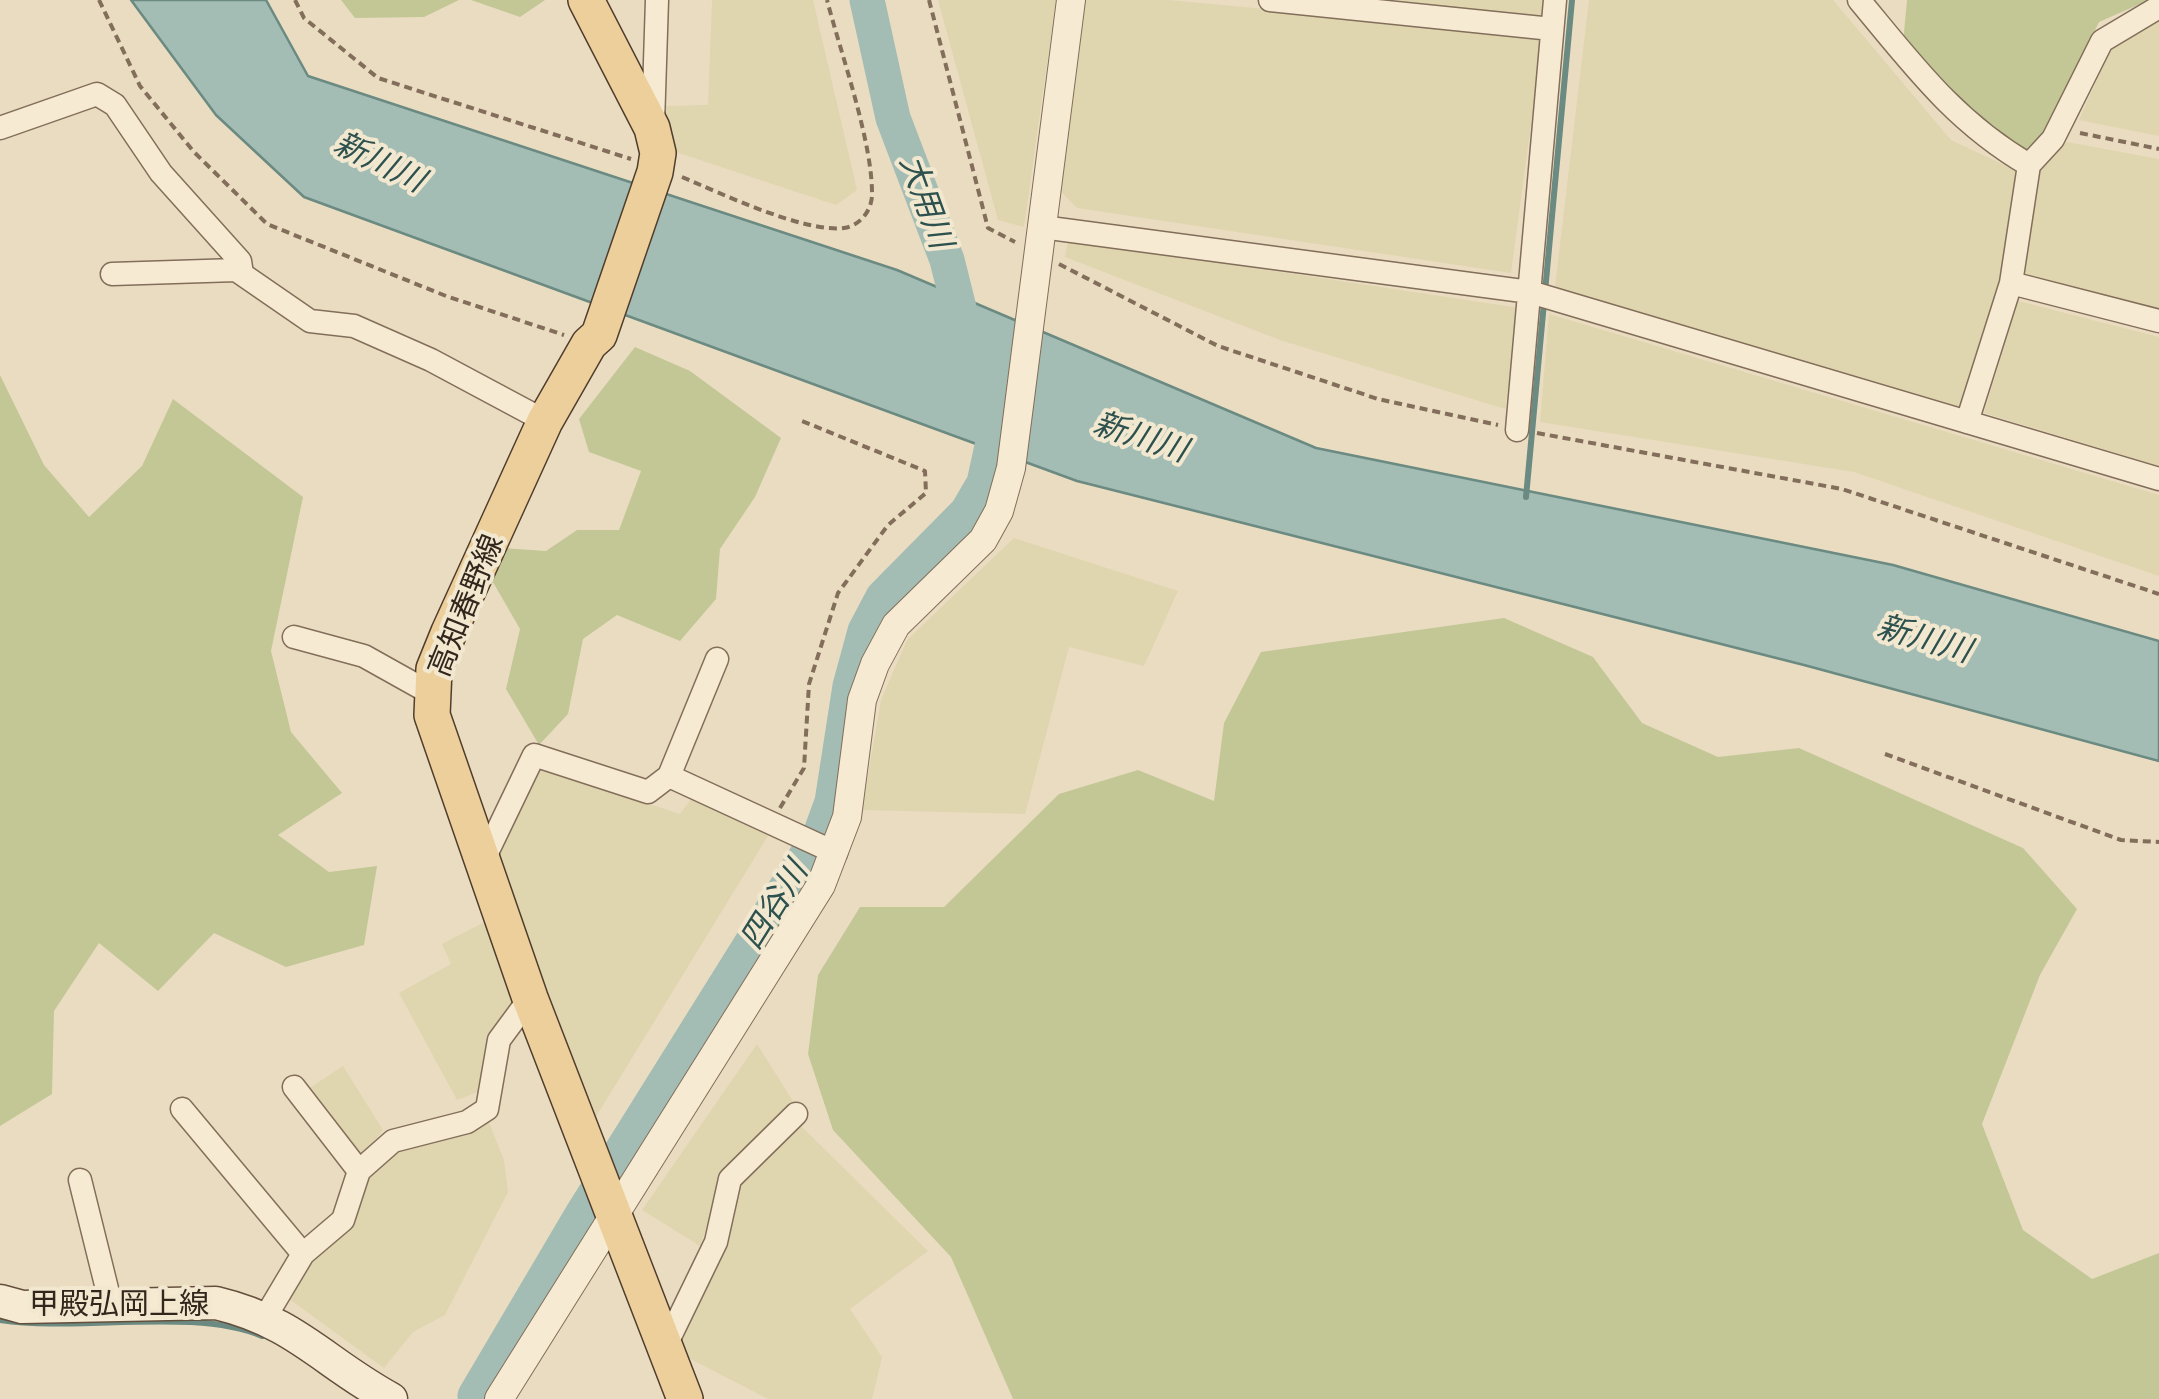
<!DOCTYPE html>
<meta charset="utf-8">
<style>
body{margin:0}
canvas{display:block;background:#eadcc1}
</style>
<canvas width="2159" height="1399"></canvas>
<script>
const ctx = document.querySelector('canvas').getContext('2d');
ctx.lineJoin = 'round';
function fillPath(path, color) {
  ctx.fillStyle = color;
  ctx.fill(path, 'evenodd');
}
function trace(path, color, width, dash) {
  ctx.strokeStyle = color;
  ctx.lineWidth = width;
  ctx.lineCap = dash ? 'butt' : 'round';
  ctx.setLineDash(dash || []);
  ctx.stroke(path);
}
function write(font, color, halo, rows, align = 'center') {
  ctx.font = font + ' Lora,"Noto Sans JP",serif';
  ctx.lineWidth = 8;
  ctx.setLineDash([]);
  ctx.textBaseline = 'middle';
  ctx.strokeStyle = halo;
  ctx.fillStyle = color;
  for (const [text, x, y, turn = 0] of rows) {
    ctx.save();
    ctx.translate(x, y);
    ctx.rotate((+turn || 0) * Math.PI / 180);
    ctx.textAlign = isNaN(turn) ? turn : align;
    if (halo) ctx.strokeText(text, 0, 0);
    ctx.fillText(text, 0, 0);
    ctx.restore();
  }
}
fillPath(new Path2D(`
 M712 0H813L857 190 836 205 676 152 664 124 665 106 708 105Z
 M938 0H1056L1024 227 998 220Z
 M1086 0H1169L1543 35 1511 273 1077 208 1061 192Z
 M1396 0H1543L1541 18Z
 M1589 0H1833L1951 140 2019 172 2000 292 1962 410 1554 295Z
 M2159 14V136L2079 120 2112 46Z
 M2067 142 2159 159V311L2022 276 2036 170Z
 M1068 240 1520 308 1505 409 1280 340 1065 257Z
 M2018 301 2159 337V466L1984 413Z
 M1549 314 2159 495V576L1854 472 1540 422Z
 M1014 538 1178 591 1144 666 1069 647 1025 814 862 810 881 700 907 640Z
 M538 768 680 814 692 798 771 831 594 1120 495 859Z
 M494 917 524 994 483 1090 457 1100 399 993 451 964 442 944Z
 M757 1044 796 1106 725 1173 700 1246 642 1210Z
 M343 1066 383 1130 357 1163 305 1091Z
 M488 1120 504 1160 508 1192 445 1315 413 1332 384 1368 285 1296 366 1176 400 1148Z
 M801 1126 928 1251 850 1309 882 1357 872 1399H768L675 1351 738 1185Z`), '#dfd6af');
fillPath(new Path2D(`
 M341 0H459L424 17 355 18Z
 M471 0H545L520 17Z
 M1907 0H2149L2099 22 2072 76 2063 114 2019 156 1987 137 1903 43Z
 M635 347 690 371 781 438 755 497 720 549 716 599 680 641 617 615 583 639 568 714 539 745 506 689 520 629 490 577 502 548 546 551 577 530H619L641 471 589 452 579 419Z
 M0 375 44 465 89 517 142 466 173 399 303 497 271 651 291 732 342 793 278 835 329 872 377 866 364 945 286 967 214 933 158 991 99 943 54 1011 52 1094 0 1126Z
 M1504 618 1593 657 1642 723 1718 757 1799 748 2023 848 2077 909 2040 975 1982 1124 2023 1230 2092 1279 2159 1253V1399H1013L951 1257 833 1130 808 1054 818 975 860 907H944L1059 794 1138 770 1214 801 1224 723 1261 652Z`), '#c3c796');
const water = new Path2D(`
 M131 0H266L308 76 897 270 1316 448 1893 565 2159 641V761L1804 665 1077 481 304 197 216 115Z`);
fillPath(water, '#a3bdb4');
trace(water, '#6b8a81', 2.5);
trace(new Path2D(`
 M1526 497 1572 0
 M0 1320C77 1332 195 1307 262 1336`), '#6b8a81', 6);
trace(new Path2D(`
 M867 0 893 118 947 260 967 340
 M475 1396 583 1213 821 832 832 802 850 686 865 631 883 597 967 512 984 483 1001 405`), '#a3bdb4', 35);
const minor = new Path2D(`
 M1270 0 1552 29
 M1859 0C1913 65 1955 122 2029 165L2011 283 2159 321
 M653 124 657 0
 M0 128 97 94 115 105 161 173 240 261 242 274
 M2029 165 2053 139 2102 41 2159 7
 M1042 227 1530 292 2159 479
 M112 274 236 270 310 321 354 326 431 360 545 421
 M1967 422 2011 283
 M1517 430 1555 0
 M294 637 364 656 432 694
 M669 776 717 659
 M484 859 534 755 648 792 669 776 836 853
 M294 1087 359 1171
 M182 1109 303 1254
 M80 1180 111 1305
 M266 1316 303 1254 343 1220 359 1171 393 1141 467 1122 487 1109 499 1040 530 998
 M666 1345 716 1242 730 1179 796 1114`);
const tertiary = new Path2D(`
 M499 1399 821 885 847 817 862 700 875 664 896 625 983 540 999 511 1011 468 1071 0`);
const secondary = new Path2D(`
 M0 1301 22 1307 216 1303C296 1322 323 1362 391 1399`);
const primary = new Path2D(`
 M586 0 652 128 658 153 655 172 599 335 589 344 545 421 449 632 434 669 432 715 530 998 685 1399`);
trace(minor, '#826e5a', 25);
trace(tertiary, '#826e5a', 30);
trace(secondary, '#644f3d', 35);
trace(primary, '#503d2e', 38);
trace(new Path2D(`
 M99 0 140 86 194 152 267 224 446 296 564 335
 M295 0 304 18 378 78 631 159
 M929 0 988 228 1015 242
 M2080 133 2159 149
 M682 177C720 193 804 233 844 228 859 226 871 212 872 196 873 143 841 54 827 0
 M1059 264 1218 346 1378 399 1498 425
 M1537 433 1842 489 2159 594
 M1885 754 2121 840 2159 842
 M780 808 804 768 809 684 838 593 888 525 926 493 925 471 802 421`), '#826e5a', 4, [8, 5]);
trace(minor, '#f6ead3', 22);
trace(tertiary, '#f6ead3', 28);
trace(secondary, '#f6ead3', 32);
trace(primary, '#eccf9a', 35);
write('30px', '#33271d', '#f2e7cf', [
 ["高知春野線",467,606,-68],
 ["甲殿弘岡上線",119,1305]
]);
write('italic 32px', '#2d514e', '#f2e7cf', [
 ["新川川",379,163,26],
 ["大用川",925,202,70],
 ["新川川",1140,438,18],
 ["新川川",1924,640,16],
 ["四谷川",775,906,-58]
]);
</script>
